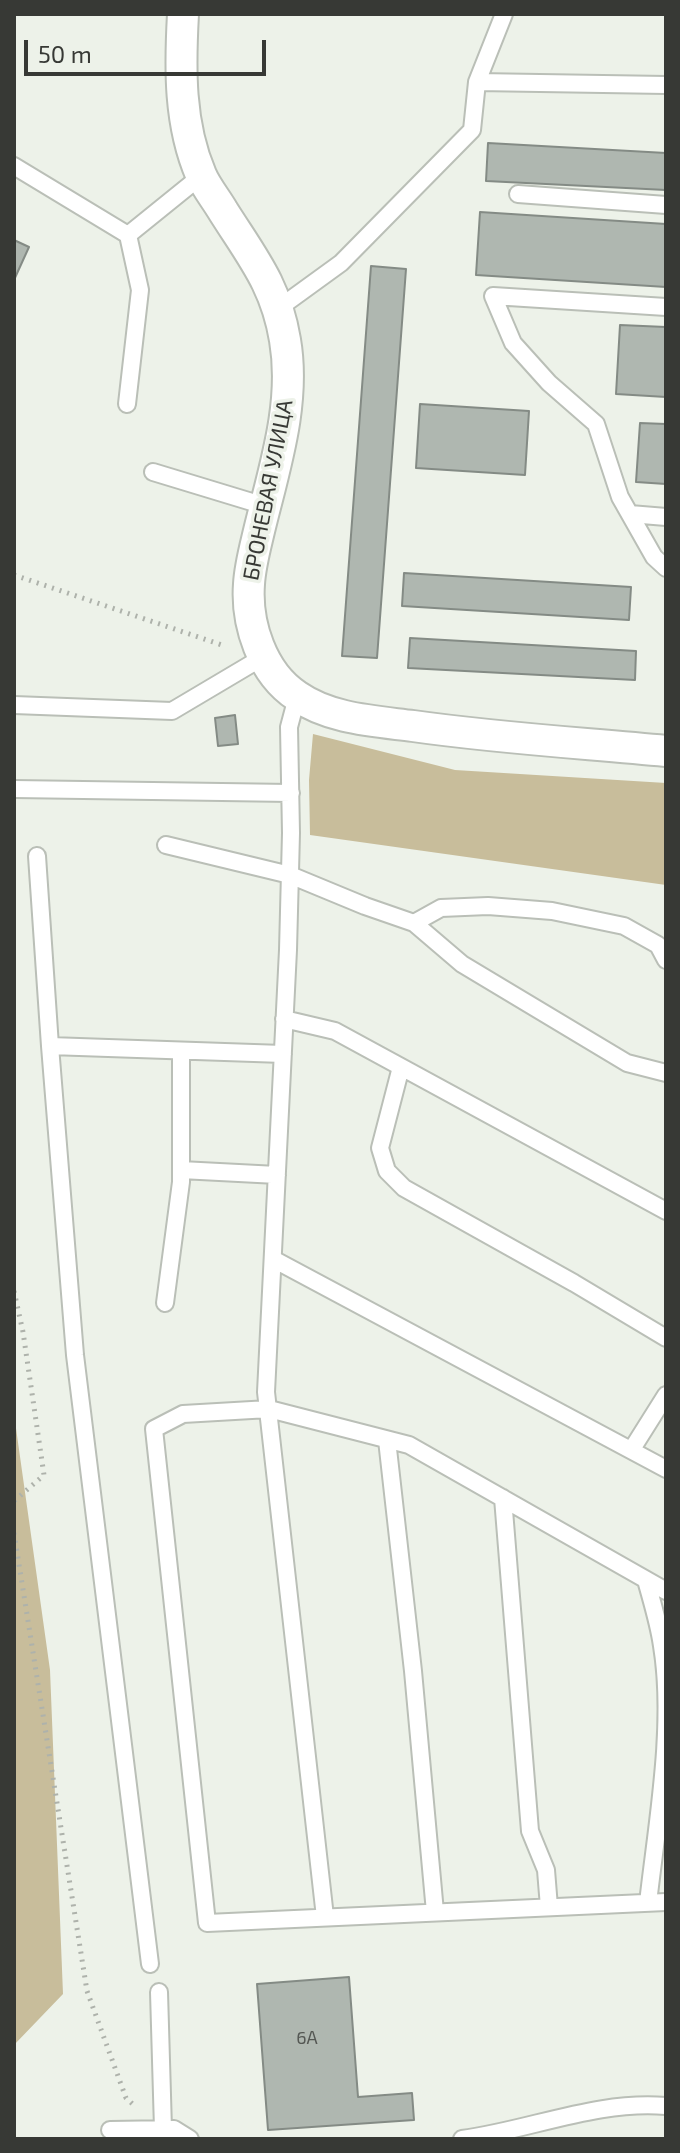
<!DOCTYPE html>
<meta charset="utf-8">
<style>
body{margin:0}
#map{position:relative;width:680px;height:2153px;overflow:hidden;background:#edf2e9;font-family:"Exo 2",sans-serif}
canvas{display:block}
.frame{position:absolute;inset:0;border:16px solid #373935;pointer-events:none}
.scale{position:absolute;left:24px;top:40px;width:242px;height:36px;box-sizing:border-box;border:4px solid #373935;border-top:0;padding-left:10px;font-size:24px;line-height:28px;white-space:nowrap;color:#373935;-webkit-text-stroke:6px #edf2e9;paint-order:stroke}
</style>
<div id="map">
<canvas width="680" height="2153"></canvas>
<div class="frame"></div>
<div class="scale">50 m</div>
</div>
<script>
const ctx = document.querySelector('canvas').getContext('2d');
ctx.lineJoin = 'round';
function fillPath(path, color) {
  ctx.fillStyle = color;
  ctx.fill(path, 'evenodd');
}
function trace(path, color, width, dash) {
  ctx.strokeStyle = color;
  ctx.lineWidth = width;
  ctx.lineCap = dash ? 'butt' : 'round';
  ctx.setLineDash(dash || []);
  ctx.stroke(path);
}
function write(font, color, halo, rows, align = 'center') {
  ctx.font = font + ' "Exo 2",sans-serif';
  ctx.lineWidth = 7;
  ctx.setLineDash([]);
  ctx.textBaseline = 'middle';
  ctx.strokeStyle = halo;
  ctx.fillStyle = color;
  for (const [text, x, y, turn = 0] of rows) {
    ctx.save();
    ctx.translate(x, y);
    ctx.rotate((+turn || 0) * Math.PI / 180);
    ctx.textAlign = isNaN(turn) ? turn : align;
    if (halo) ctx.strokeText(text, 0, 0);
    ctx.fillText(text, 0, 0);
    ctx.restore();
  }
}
fillPath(new Path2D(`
 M313 734 455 770 666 783V885L310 835 309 780Z
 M14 1414 50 1670 63 1994 14 2045Z`), '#c8bd9b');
const building = new Path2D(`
 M488 143 666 153V190L486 181Z
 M480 212 666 224V287L476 275Z
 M14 240 29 247 14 280Z
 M371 266 406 269 377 658 342 656Z
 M620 325 666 327V397L616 394Z
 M420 404 529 411 525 475 416 468Z
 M640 423 666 424V484L636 482Z
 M404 573 631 587 629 620 402 606Z
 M410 638 636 651 635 680 408 668Z
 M235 715 238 744 218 746 215 718Z
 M349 1977 358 2097 412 2093 414 2120 268 2130 257 1984Z`);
fillPath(building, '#afb7b0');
trace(building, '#848b85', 2);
const service = new Path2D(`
 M477 82 666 85
 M14 166 128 235
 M518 194 666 205
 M666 307 493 296 513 343 549 383 596 424 620 497 654 557 666 568
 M279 308 341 263 472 130 477 82 504 14
 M127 404 140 290 128 235 201 176
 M153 472 265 506
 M630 514 666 517
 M297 697 289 727 291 833 288 950 266 1392 325 1917
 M14 705 172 711 263 657
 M14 789 291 793
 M166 845 290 875 365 906 414 923 462 964 627 1063 666 1073
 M37 856 50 1046
 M414 923 441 908 488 906 552 911 624 926 658 945 666 960
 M284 1019 335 1031 666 1211
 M401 1067 380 1148 387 1171 404 1188 574 1283 666 1338
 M181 1170 277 1175
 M273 1259 666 1469
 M165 1303 181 1182V1051
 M387 1440 413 1671 435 1912
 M632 1449 666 1395
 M503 1498 530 1831 546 1870 549 1907
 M646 1580C652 1602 659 1624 662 1646 675 1725 657 1823 648 1903
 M666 1591 409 1445 269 1409 183 1414 154 1429 207 1923 666 1902
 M150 1964 75 1355 50 1046 283 1054
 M159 1992 163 2129
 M110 2130 174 2129 190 2139
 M462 2139C530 2130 597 2100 666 2106`);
const minor = new Path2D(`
 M183 14C180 68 179 124 201 175 206 187 216 199 223 211 252 257 276 285 285 340 296 404 274 469 259 531 255 548 250 566 249 584 246 624 262 673 297 696 330 719 374 721 413 726 497 738 582 743 666 751`);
trace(service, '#babfb7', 20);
trace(minor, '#babfb7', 34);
trace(new Path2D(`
 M14 575 225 646
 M14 1291 23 1332 44 1475 14 1501
 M14 1533 87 1991 126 2098 136 2107`), '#aeb2ab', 5, [2, 6]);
trace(service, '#fff', 16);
trace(minor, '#fff', 30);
write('18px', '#555854', null, [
 ["6А",307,2038]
]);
write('22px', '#373935', '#edf2e9', [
 ["БРОНЕВАЯ УЛИЦА",268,490,-79]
]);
</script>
